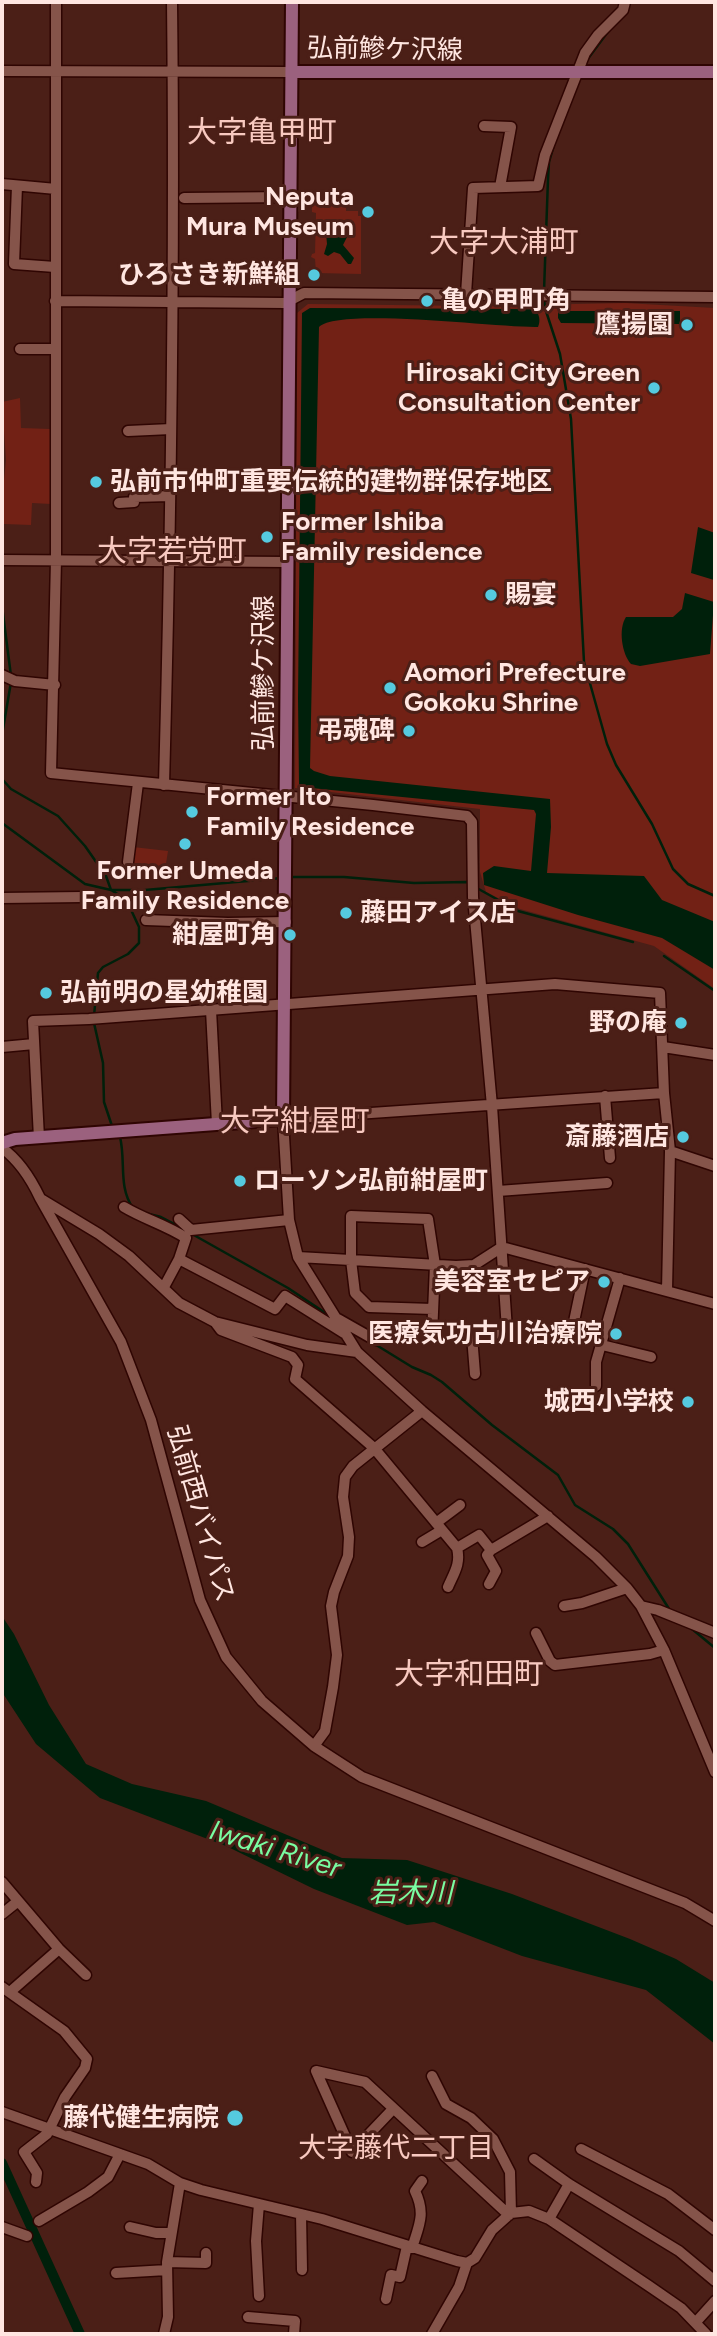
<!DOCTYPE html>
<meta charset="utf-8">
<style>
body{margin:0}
#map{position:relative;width:717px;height:2336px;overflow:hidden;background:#4b1f17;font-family:Figtree,sans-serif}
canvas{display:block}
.frame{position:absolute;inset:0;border:4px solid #ffe6e1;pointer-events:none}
</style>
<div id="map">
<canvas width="717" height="2336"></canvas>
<div class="frame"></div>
</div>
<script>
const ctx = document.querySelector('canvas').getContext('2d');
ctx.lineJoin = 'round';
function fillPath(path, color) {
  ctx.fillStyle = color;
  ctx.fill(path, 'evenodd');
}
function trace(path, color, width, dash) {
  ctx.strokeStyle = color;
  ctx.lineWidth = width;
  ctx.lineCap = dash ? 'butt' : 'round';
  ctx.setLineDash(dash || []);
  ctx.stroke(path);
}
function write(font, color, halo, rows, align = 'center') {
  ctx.font = font + ' Figtree,"Noto Sans JP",sans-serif';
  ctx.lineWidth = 6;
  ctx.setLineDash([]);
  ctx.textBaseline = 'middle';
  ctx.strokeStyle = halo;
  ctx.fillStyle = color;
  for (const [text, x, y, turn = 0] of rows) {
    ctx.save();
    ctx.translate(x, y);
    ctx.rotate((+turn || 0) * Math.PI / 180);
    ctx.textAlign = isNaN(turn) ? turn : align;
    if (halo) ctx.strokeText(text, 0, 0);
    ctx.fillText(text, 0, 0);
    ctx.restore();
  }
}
fillPath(new Path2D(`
 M312 199 331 200V203L346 204V211H358V216H361V274L316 273 315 259 311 257 312 254 315 253 316 213 312 212Z
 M625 303 715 308V989L654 946 520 909 486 892 480 872V809L295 788 297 313 308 304 474 306Z
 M20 398 21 428 50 429 51 504 32 503 31 525 4 524 2 500 6 460 2 402Z
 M133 847 168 851 164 876 127 874Z`), '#722115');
fillPath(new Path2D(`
 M337 227 340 230H347L348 235 343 245 354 258 351 264H348L340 254 334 252 328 256 324 254 327 244 326 233 330 229Z
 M310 308 535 309C539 314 541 320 538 327 499 328 340 307 319 327L310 768 314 771 330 776 550 799 551 827 547 873 644 876 662 900 715 922V970L662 938 578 915 484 885 483 873 494 866 531 871 536 814 534 810 301 787 299 784 298 698 302 313Z
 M558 311H680V324L561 323 558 318Z
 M698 527 715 533 714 580 691 573Z
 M685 593 714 602 710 654 640 666 631 664C622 654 618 629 626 617H673L682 609Z
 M2 1616 14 1634 49 1705 86 1764 132 1784 206 1801 342 1858 407 1860 512 1894 630 1939 676 1959 715 1983V2044L646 1990 522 1956 434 1922 407 1925 314 1889 226 1846 100 1798 36 1744 2 1692Z`), '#00200b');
trace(new Path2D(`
 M587 60 610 29
 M544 291 548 179 549 162 554 145
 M544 298 545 308 560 354 571 419 584 662 607 744 616 765 652 824 673 869 688 884 715 896
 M2 433V479
 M2 604 3 563
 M2 606 11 676
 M2 735 11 682
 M2 779 11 789 58 816 85 846 106 876 111 890 126 899 139 927V943L128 954 103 967 98 973 94 1016
 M2 823 85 884 111 890H145L282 878
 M288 877H344L414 883 467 882 470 883
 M475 887 518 911 633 942
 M664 956 715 991
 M94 1023 103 1063 104 1102 112 1126
 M120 1137C126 1161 118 1187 133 1208
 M145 1213 161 1217 184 1229
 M192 1234 288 1288 327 1314
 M373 1343 412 1367 431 1375 442 1382 492 1425 558 1475 575 1505 613 1529 628 1544 671 1612
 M692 1629 715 1648`), '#00200b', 2.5);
trace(new Path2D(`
 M2 2163 80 2334`), '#00200b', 10);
const minor = new Path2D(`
 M56 2V560L51 773 373 805 467 816 472 822 473 897 492 1106 507 1330 503 1333 472 1336 475 1374
 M2 71 293 72
 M484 126 511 127 500 187
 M2 184 56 189
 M17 186 14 264 55 267
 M184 198 291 197
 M466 294 473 188 538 186 545 155 585 53 598 35 623 10 625 2
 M55 301 285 303 304 293 715 297
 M20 349H55
 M128 431 171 429
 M119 503 134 502V497L170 496
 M2 560 288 562
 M2 675 15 681 55 685
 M164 785C171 524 175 263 172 2
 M128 862 138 783
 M2 898 82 897
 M146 920 228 923 286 922
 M211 1010 217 1124
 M2 1047 34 1044
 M663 1047 715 1055
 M605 1096 610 1158
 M39 1138 33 1021 89 1019 555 984 660 993 664 1093
 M2 1148C20 1161 31 1179 40 1198L121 1342 151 1420 200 1600 226 1657 262 1701 314 1746 362 1777 685 1903 715 1921
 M670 1151 715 1166
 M498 1191 607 1183
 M41 1199 99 1234 129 1256 179 1303 215 1322 307 1345 357 1352
 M124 1207C144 1219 166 1225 186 1238L179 1259 164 1287
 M179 1219 191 1230 289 1220
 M298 1257 456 1266 474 1265 502 1247 715 1304
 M179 1259 275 1309 285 1296 344 1333
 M667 1290 670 1151 664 1093 283 1119 289 1220 298 1257 357 1352 422 1411 596 1557 627 1588 641 1606 664 1650 715 1772
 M338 1319 375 1340 404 1336
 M215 1322 221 1330 292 1357 298 1365 295 1379 374 1448 457 1548 479 1535 491 1550
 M572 1331 585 1269
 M432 1336 435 1265 428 1219 351 1216V1260L355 1293 369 1307 433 1309
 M602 1345 651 1357
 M596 1386V1362L620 1278
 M436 1523 460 1505
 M422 1542 442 1530
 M489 1584 496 1571 487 1555 491 1550 548 1516
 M448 1587C454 1573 461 1564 457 1548
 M564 1606 582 1603 627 1588
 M641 1606 658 1610 715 1633
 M536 1633 550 1661 555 1665 650 1654 664 1650
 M314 1746 325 1731 333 1687 337 1655 331 1606 334 1592 348 1556 349 1537 343 1497 345 1477 353 1466 422 1411
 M2 1882 59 1949 86 1975
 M2 1914 17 1902
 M2 1987 64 2031 87 2059 85 2068 65 2097 47 2134 24 2152 37 2173 36 2182
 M10 1992 59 1949
 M432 2076 446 2104 471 2118 493 2139 510 2172 511 2213
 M393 2109 352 2152 316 2071 365 2082 509 2215
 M2 2112 148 2164 180 2183 201 2190 322 2219 457 2261 467 2263 475 2258 492 2230 511 2213 529 2211 549 2219 649 2286 681 2308 706 2334
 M581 2149 668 2194 715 2230
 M534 2159 569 2184 679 2251 715 2281
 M259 2204 256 2241 259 2296
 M301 2214 302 2270
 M549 2219 569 2184
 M39 2221 88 2192 108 2177 120 2154
 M2 2227 27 2236
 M130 2227 156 2233H170
 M412 2248C419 2225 426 2214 415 2191L422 2181
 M167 2262 206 2263V2253
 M116 2273 167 2270
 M386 2299 391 2275 400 2277 407 2246
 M248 2317 295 2321 294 2334
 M696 2322 715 2301
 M164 2334 168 2317 167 2262 180 2183
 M432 2334 459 2287 467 2263`);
const major = new Path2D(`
 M293 72H715
 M2 1143 15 1139 283 1119 292 2`);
trace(minor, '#2f0502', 13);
trace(major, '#2f0502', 16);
trace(minor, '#85544a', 10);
trace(major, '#9b617e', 12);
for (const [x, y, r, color] of [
 [368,212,7,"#55cadf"],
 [314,275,7,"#55cadf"],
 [427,301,7,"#55cadf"],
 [687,325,7,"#55cadf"],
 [654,388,7,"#55cadf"],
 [96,482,7,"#55cadf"],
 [267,537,7,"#55cadf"],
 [491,595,7,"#55cadf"],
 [390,688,7,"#55cadf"],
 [409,731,7,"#55cadf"],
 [192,812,7,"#55cadf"],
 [185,844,7,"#55cadf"],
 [346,913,7,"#55cadf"],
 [290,935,7,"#55cadf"],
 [46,993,7,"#55cadf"],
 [681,1023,7,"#55cadf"],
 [683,1137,7,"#55cadf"],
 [240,1181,7,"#55cadf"],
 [604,1282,7,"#55cadf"],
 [616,1334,7,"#55cadf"],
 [688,1402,7,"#55cadf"],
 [235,2118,9,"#55cadf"]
]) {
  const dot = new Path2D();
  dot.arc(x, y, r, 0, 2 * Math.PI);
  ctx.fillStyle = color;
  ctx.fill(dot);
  trace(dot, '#4b1f17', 2.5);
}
write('26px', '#ffe6e1', '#4b1f17', [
 ["弘前鰺ケ沢線",385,50,1],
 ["弘前鰺ケ沢線",264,673,-90],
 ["弘前西バイパス",200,1514,74]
]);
write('bold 26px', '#ffe6e1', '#4b1f17', [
 ["Neputa",354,197],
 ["Mura Museum",354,227],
 ["ひろさき新鮮組",300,275],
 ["亀の甲町角",441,301,"left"],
 ["鷹揚園",673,325],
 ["Hirosaki City Green",640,373],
 ["Consultation Center",640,403],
 ["弘前市仲町重要伝統的建物群保存地区",110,482,"left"],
 ["Former Ishiba",281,522,"left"],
 ["Family residence",281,552,"left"],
 ["賜宴",505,595,"left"],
 ["Aomori Prefecture",404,673,"left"],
 ["Gokoku Shrine",404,703,"left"],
 ["弔魂碑",395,731],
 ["Former Ito",206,797,"left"],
 ["Family Residence",206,827,"left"],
 ["Former Umeda",185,871,"center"],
 ["Family Residence",185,901,"center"],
 ["藤田アイス店",360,913,"left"],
 ["紺屋町角",276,935],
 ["弘前明の星幼稚園",60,993,"left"],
 ["野の庵",667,1023],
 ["斎藤酒店",669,1137],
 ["ローソン弘前紺屋町",254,1181,"left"],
 ["美容室セピア",590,1282],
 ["医療気功古川治療院",602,1334],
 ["城西小学校",674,1402],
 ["藤代健生病院",219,2118]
], 'right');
write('italic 28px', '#79fca1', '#4b1f17', [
 ["Iwaki River",275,1850,17],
 ["岩木川",411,1894]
]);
write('28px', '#f8c9c0', '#4b1f17', [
 ["大字藤代二丁目",396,2149]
]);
write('30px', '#f8c9c0', '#4b1f17', [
 ["大字亀甲町",262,133],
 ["大字大浦町",504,243],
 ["大字若党町",172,552],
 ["大字紺屋町",295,1122],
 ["大字和田町",469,1675]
]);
</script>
